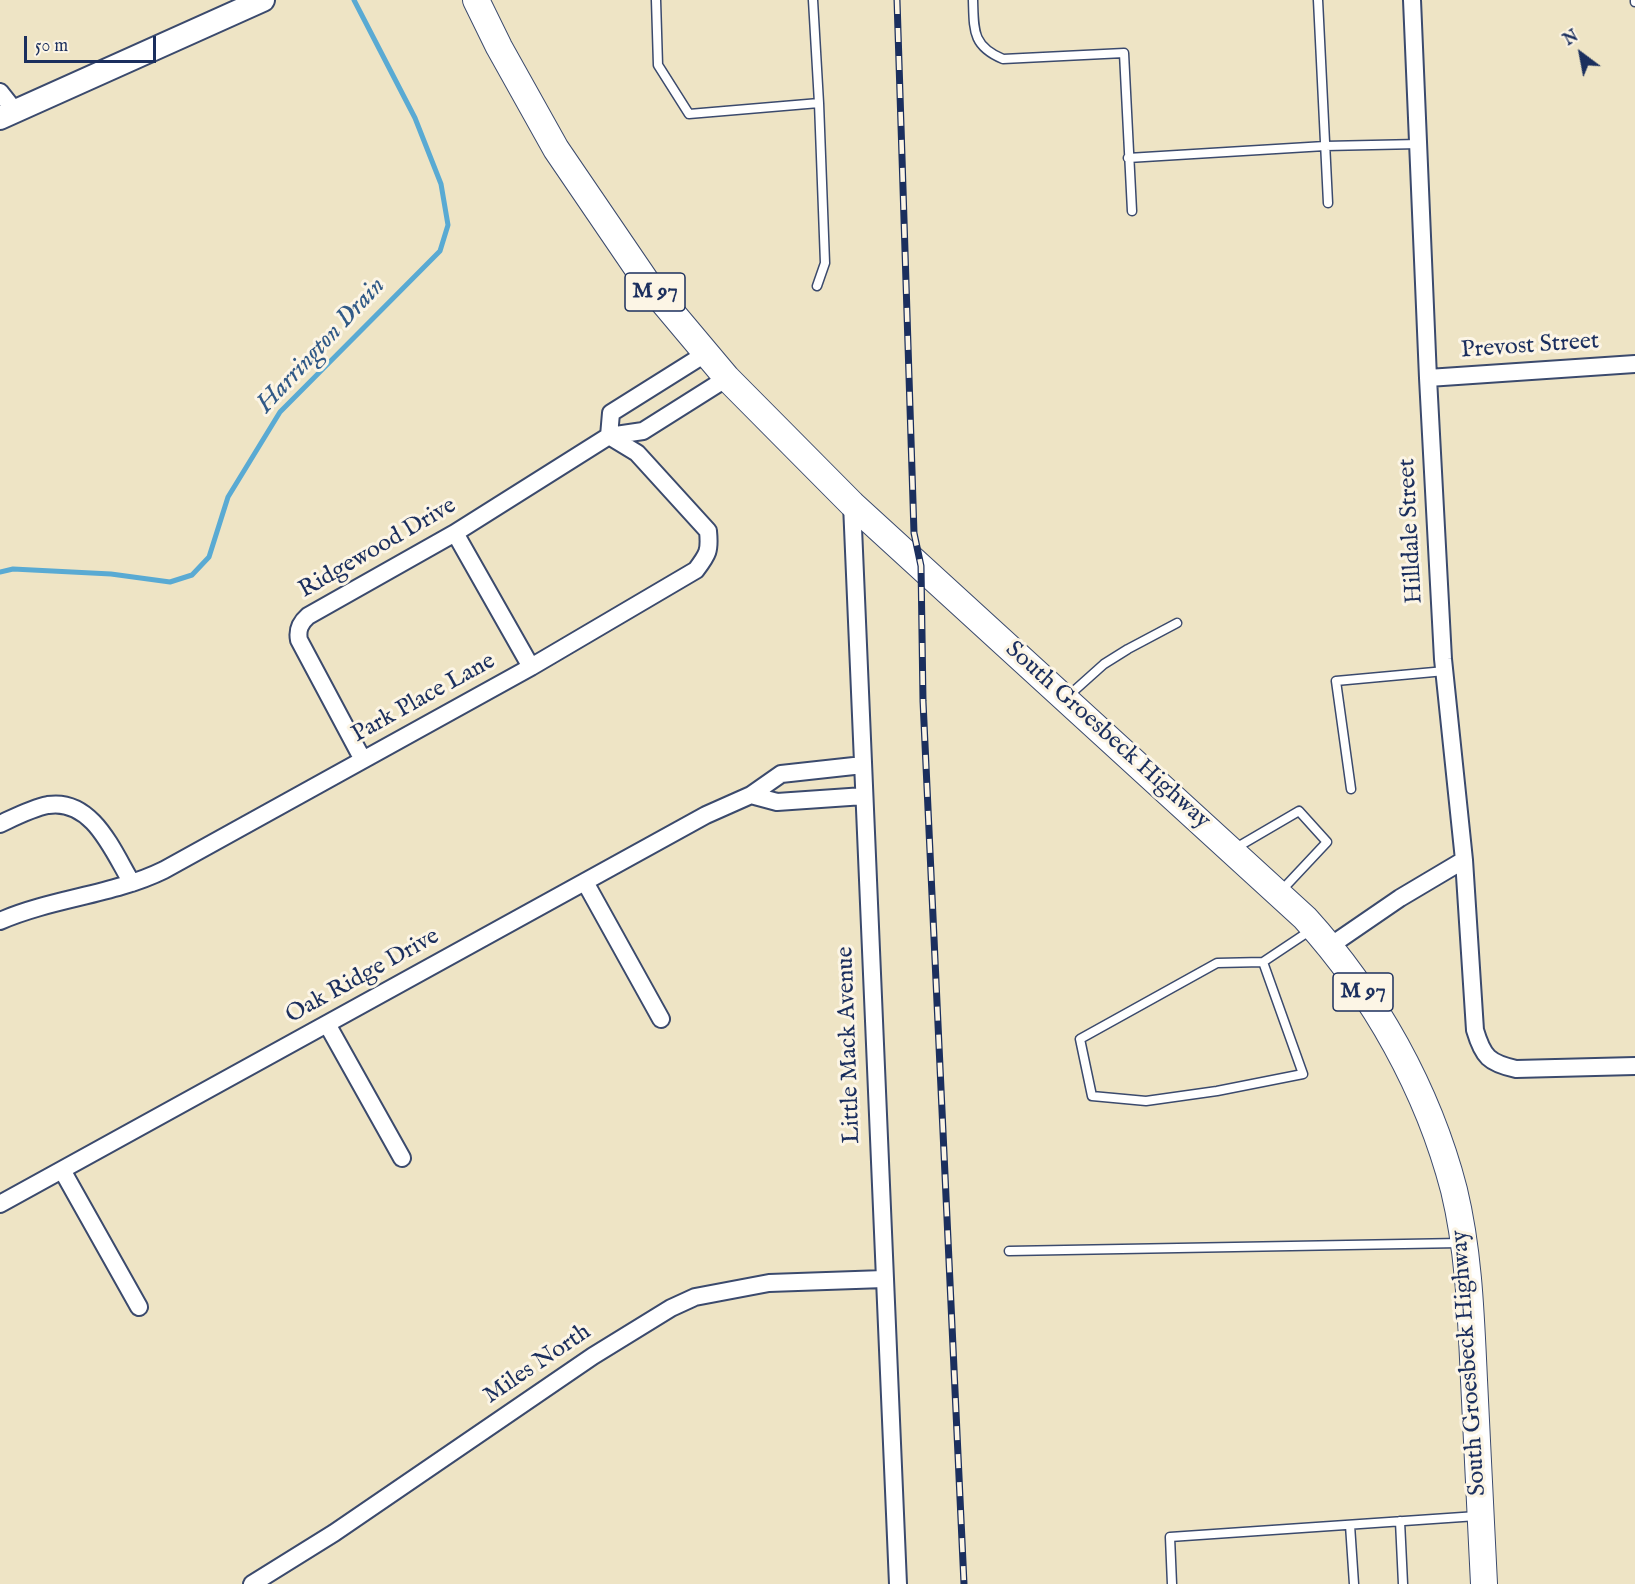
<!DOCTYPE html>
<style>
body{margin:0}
#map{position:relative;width:1635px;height:1584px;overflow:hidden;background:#eee4c5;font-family:"IM FELL English",serif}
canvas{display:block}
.north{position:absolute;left:1551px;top:24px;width:60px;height:60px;-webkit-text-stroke:4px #fcf5e5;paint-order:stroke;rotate:328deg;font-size:16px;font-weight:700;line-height:24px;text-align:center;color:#1b2f5e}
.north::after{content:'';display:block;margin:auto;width:21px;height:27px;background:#1b2f5e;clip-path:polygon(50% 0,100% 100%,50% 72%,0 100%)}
.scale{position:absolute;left:24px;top:36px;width:132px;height:27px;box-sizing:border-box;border:3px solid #1b2f5e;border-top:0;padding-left:8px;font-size:18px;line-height:21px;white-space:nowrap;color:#1b2f5e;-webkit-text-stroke:4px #fcf5e5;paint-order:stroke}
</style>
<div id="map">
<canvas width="1635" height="1584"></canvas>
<div class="north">N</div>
<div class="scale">50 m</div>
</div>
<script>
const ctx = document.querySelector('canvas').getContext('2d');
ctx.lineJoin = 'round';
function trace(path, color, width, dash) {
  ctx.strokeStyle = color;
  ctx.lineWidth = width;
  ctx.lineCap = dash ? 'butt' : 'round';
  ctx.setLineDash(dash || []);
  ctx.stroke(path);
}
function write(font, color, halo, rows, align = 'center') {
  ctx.font = font + ' "IM FELL English",serif';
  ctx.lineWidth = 6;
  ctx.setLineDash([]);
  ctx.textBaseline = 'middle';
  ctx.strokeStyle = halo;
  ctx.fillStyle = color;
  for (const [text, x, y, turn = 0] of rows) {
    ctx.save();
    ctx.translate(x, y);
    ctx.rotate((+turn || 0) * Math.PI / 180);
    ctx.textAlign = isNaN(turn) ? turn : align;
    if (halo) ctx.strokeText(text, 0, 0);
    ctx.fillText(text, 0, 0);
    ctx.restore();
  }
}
trace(new Path2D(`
 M0 572 13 569 111 574 170 582 192 575 209 557 228 497 280 412 440 251 448 225 441 184 415 118 354 0`), '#59aad3', 5);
const lane = new Path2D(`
 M656 0 658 65 689 114 819 103 813 0
 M973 0C974 30 972 46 1003 59L1124 53 1132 211
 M1318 0 1328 203
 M1635 0V2
 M1128 158 1325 146 1419 144
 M817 286 825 263 819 103
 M1066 698 1104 664 1128 649 1177 623
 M1351 789 1336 681 1445 671
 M1234 849 1299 811 1327 842 1281 891
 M1263 962 1217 963 1080 1039 1092 1096 1146 1101 1217 1091 1303 1074 1263 962 1311 930
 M1009 1251 1460 1243
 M1400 1521 1403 1584
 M1350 1525 1354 1584
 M1172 1584 1170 1537 1477 1516`);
const street = new Path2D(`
 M1412 0 1428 378 1443 659 1464 860 1475 1030C1483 1057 1489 1063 1516 1069L1635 1066
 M0 92 15 111
 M1428 378 1635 364
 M609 436 611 413 705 354
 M852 504 898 1584
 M455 533 531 667
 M363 760 299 640C297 630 300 623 308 616L455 533 609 436 643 431 727 378
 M751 795 777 802 864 796
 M0 824C15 817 32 808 48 805 93 798 113 852 132 883
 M585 882 661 1019
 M0 921C53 898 113 895 164 870L531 667 696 570C708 554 710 551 708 531L637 453 609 436
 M1330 946 1400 898 1464 860
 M327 1024 402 1158
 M62 1170 139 1307
 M0 1204 706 815 751 795 781 774 863 765
 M252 1584 334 1533 593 1356 671 1308 695 1297 769 1283 884 1279`);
const secondary = new Path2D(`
 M0 118 263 0`);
const primary = new Path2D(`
 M476 0 499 47 556 149 648 284 727 378 852 504 1305 918C1375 995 1428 1090 1454 1190 1469 1252 1471 1316 1474 1380 1477 1448 1481 1516 1484 1584`);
trace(lane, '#3b4a6d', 11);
trace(street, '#3b4a6d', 20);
trace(secondary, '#3b4a6d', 26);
trace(primary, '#3b4a6d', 28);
trace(lane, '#fff', 8);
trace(street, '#fff', 16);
trace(secondary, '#fff', 22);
trace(primary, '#fff', 26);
const rail = new Path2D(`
 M897 0 914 533 921 566 923 701 964 1584`);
trace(rail, '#1b2f5e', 7);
trace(rail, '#fcf5e5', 4.5, [14]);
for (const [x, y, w] of [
 [655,292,60],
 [1363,992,60]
]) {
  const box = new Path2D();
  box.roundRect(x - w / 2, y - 19, w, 38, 4.5);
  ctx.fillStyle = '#fcf5e5';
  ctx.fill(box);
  trace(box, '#1b2f5e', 1.5);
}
write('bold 22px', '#1b2f5e', null, [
 ["M 97",655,292],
 ["M 97",1363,992]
]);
write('24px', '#1b2f5e', '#fcf5e5', [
 ["Prevost Street",1530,347,-4],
 ["Hilldale Street",1412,531,-93],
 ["Ridgewood Drive",378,549,-30],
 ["Park Place Lane",424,699,-29],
 ["South Groesbeck Highway",1107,736,42],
 ["Oak Ridge Drive",363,977,-29],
 ["Little Mack Avenue",850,1045,-92],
 ["South Groesbeck Highway",1470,1363,-94],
 ["Miles North",538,1365,-34]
]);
write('italic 26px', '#315a87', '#fcf5e5', [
 ["Harrington Drain",322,346,-47]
]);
</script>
